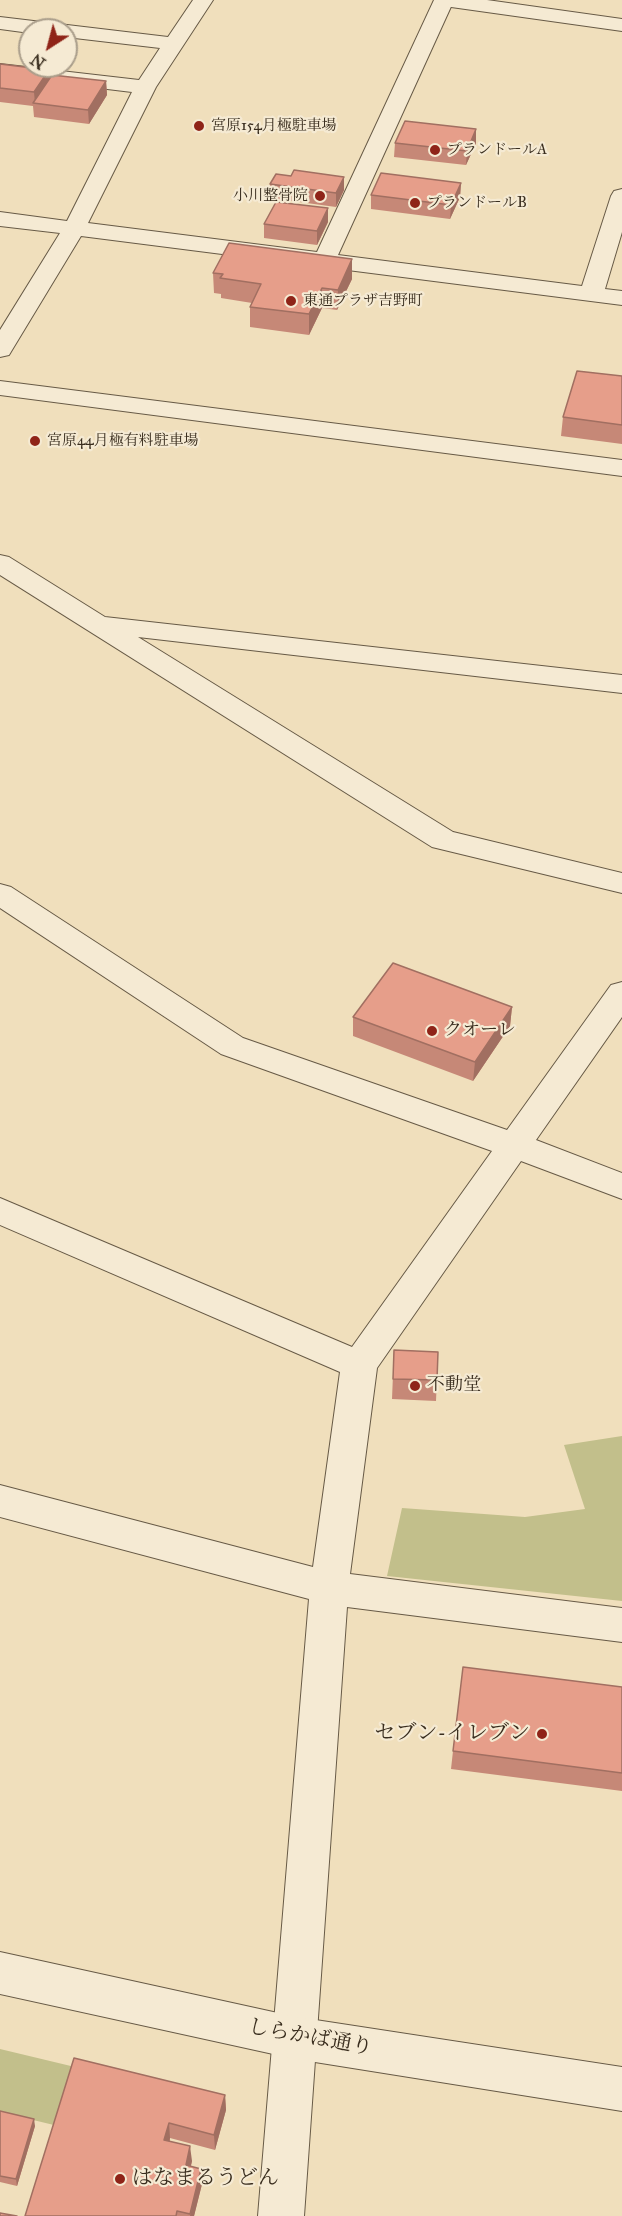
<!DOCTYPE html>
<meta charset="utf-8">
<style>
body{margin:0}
#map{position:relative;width:622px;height:2216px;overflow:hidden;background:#f0dfbc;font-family:"IM FELL Great Primer",serif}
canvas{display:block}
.north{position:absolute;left:18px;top:18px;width:60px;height:60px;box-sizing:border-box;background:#f5ead3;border:2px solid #aa9e8b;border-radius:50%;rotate:216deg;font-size:16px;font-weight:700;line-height:24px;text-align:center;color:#392d1e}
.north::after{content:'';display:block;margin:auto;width:21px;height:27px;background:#8f2418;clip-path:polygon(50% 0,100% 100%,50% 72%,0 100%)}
</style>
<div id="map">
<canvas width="622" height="2216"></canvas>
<div class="north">N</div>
</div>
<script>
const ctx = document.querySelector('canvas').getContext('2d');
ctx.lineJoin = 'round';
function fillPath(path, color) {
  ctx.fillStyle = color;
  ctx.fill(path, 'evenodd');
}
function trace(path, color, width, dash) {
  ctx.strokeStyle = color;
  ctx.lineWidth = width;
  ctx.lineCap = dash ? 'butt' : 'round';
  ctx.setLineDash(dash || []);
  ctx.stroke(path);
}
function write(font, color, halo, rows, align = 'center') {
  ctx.font = font + ' "IM FELL Great Primer","Noto Serif JP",serif';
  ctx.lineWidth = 4.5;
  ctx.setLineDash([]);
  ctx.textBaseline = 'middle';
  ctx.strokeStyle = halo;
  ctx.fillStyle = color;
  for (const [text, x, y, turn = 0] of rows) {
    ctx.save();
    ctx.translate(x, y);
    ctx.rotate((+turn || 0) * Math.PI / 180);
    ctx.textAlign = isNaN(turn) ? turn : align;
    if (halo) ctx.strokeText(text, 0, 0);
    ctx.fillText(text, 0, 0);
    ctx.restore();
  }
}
fillPath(new Path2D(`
 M622 1436V1601L387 1576 402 1508 525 1517 585 1509 564 1445Z
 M0 2049 75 2067 58 2126 0 2112Z`), '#c2bf8b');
const minor = new Path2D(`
 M193 0H213L156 87 88 223 317 252 434 0H454L338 255 582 286 611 196 614 191 622 189V232L605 289 622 291V305L81 236 12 350 9 355 0 357V330L60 233 0 226V212L67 221 132 92 0 76V64L139 80 160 48 66 37V30H30V33L0 29V17L168 37Z
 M0 555 9 557 105 617 622 675V693L138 637 453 832 622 873V893L432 847 0 575Z
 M0 884 11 887 243 1038 507 1130 611 985 622 982V1017L536 1140 622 1173V1199L521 1161 377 1368 350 1574 622 1608V1642L347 1607 304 2216H258L309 1599 0 1517V1485L313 1567 340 1372 0 1225V1198L352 1347 492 1151 221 1054 0 908Z`);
const tertiary = new Path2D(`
 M434 0H487L622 19V31L444 6 437 4Z
 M0 381 622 460V476L0 395Z
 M0 1952 296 2017 622 2067V2111L296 2059 0 1994Z`);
trace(minor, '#675a46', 2);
trace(tertiary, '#675a46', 2);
fillPath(minor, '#f5ead3');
fillPath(tertiary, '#f5ead3');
fillPath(new Path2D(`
 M0 64 49 70 50 78 106 81 107 95 89 124 34 117 33 106 0 102Z
 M395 143H476L466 165 394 157Z
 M291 176 344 190 336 207 270 198V184Z
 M461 183 460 197 450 219 371 209V195Z
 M328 208V222L317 245 264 238V224Z
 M352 259V279L337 310 322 308 309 335 250 327V307L252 303 221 298V294L214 293 213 273Z
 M622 376V444L561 436 563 417Z
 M512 1007 510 1026 473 1081 353 1036V1017Z
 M394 1350 438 1352 436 1401 392 1399Z
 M622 1687V1791L451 1769 453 1751Z
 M74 2058 225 2095 226 2110 215 2150 170 2138V2141L192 2161 191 2166 202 2184 194 2216H25Z
 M0 2111 35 2126 17 2186 0 2182Z`), '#c68877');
fillPath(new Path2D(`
 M49 70 50 84 35 104 34 92Z
 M106 81 107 95 89 124 88 110Z
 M476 129V143L466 165 467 151Z
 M344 177V190L336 207V193Z
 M461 183 460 197 450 219 451 205Z
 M328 208V222L317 245V231Z
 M352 259V279L337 310 338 290Z
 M322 288V308L309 335V314Z
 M512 1007 510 1026 473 1081 475 1062Z
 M225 2095 226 2110 215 2150 214 2135Z
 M34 2119 35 2126 17 2186 16 2179Z
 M169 2123 170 2138 166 2155 164 2140Z
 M190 2146 192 2161 187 2180 186 2165Z
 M201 2169 202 2184 194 2216H190Z`), '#a16f61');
const building = new Path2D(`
 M0 64 49 70 34 92 0 88Z
 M52 75 106 81 88 110 33 103Z
 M405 121 476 129 467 151 395 143Z
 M294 170 344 177 336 193 270 184 276 174 291 176Z
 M381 173 461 183 451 205 371 195Z
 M276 202 328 208 317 231 264 224Z
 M229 243 352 259 338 290 322 288 309 314 250 307 261 284 220 278 223 274 213 273Z
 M577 371 622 376V425L563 417Z
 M393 963 512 1007 475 1062 353 1017Z
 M394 1350 438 1352 437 1380 393 1379Z
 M463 1667 622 1687V1773L453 1751Z
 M74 2058 225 2095 214 2135 169 2123 164 2140 190 2146 186 2165 201 2169 190 2214 177 2211 176 2216H25Z
 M0 2111 34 2119 16 2179 0 2176Z
 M0 2213 17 2216H0Z`);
fillPath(building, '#e69e8a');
trace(building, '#a16f61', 1.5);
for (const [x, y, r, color] of [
 [199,126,6,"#8f2418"],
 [435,150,6,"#8f2418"],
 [320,196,6,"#8f2418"],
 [415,203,6,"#8f2418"],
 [291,301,6,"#8f2418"],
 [35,441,6,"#8f2418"],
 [432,1031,6,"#8f2418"],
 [415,1386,6,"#8f2418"],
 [542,1734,6,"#8f2418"],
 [120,2179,6,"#8f2418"]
]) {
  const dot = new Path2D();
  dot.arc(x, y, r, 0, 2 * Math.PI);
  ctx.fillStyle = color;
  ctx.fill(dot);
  trace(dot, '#f5ead3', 2);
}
write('15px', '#392d1e', '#f5ead3', [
 ["宮原154月極駐車場",211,126],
 ["プランドールA",447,150],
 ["小川整骨院",308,196,"right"],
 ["プランドールB",427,203],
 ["東通プラザ吉野町",303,301],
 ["宮原44月極有料駐車場",47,441]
], 'left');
write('18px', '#392d1e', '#f5ead3', [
 ["クオーレ",444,1031],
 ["不動堂",427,1386]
], 'left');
write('21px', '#392d1e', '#f5ead3', [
 ["セブン-イレブン",530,1734],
 ["はなまるうどん",132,2179,"left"]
], 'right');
write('21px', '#392d1e', '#f5ead3', [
 ["しらかば通り",310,2038,10]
]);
</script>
